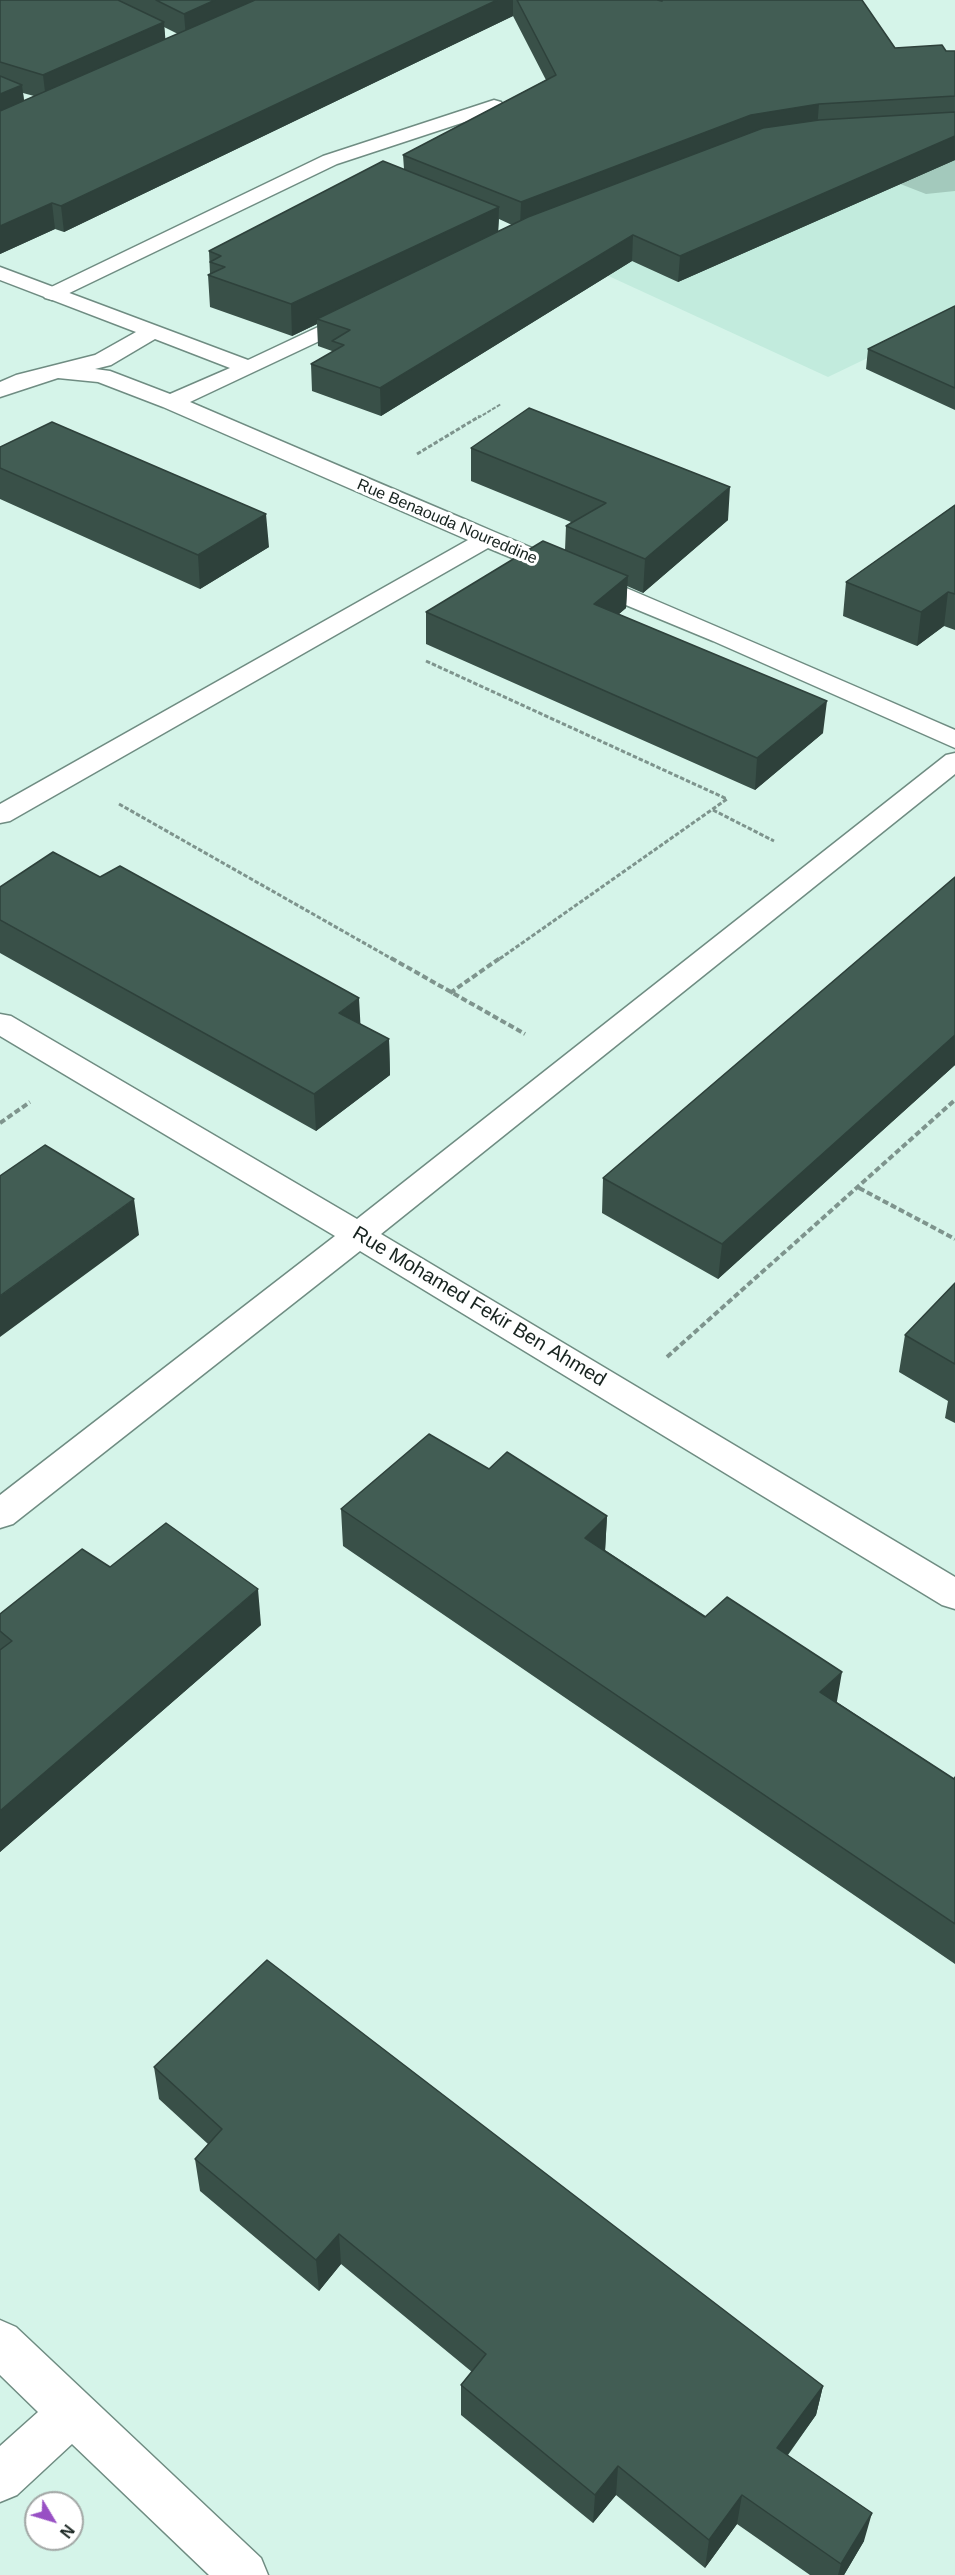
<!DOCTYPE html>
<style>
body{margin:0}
#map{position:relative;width:955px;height:2575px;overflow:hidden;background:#d5f4e9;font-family:Arial,sans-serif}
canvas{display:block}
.north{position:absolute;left:24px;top:2491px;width:60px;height:60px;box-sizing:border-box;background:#fff;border:2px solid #a2a7a5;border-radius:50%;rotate:128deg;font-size:16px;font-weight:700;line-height:24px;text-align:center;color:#17231f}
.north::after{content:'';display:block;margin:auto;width:21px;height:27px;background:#9850c4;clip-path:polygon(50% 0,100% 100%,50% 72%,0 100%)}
</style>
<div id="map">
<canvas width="955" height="2575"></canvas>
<div class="north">N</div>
</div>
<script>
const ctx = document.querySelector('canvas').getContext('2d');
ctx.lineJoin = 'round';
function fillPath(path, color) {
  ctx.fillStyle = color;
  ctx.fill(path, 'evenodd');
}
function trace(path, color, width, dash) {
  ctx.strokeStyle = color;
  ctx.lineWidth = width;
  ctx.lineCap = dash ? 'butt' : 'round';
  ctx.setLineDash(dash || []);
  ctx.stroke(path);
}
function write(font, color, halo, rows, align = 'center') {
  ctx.font = font + ' Arial,sans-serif';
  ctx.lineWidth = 6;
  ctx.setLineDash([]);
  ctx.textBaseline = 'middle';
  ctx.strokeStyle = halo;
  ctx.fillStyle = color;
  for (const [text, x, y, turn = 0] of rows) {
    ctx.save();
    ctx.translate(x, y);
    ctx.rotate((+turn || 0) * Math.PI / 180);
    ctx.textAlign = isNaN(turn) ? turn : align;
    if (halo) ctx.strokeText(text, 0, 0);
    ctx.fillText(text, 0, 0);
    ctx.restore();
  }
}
fillPath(new Path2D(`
 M955 143V316L828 377 576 261Z`), '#c2ebdd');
fillPath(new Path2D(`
 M955 143V191L926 194 826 155Z`), '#a3c9bc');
const service = new Path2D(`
 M494 100 501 102 503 106 501 110 337 164 59 298 52 300 45 298 42 294 45 290 323 156Z`);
const minor = new Path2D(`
 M0 267 248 360 350 312 357 310 364 312 368 316 364 320 190 402C445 512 701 618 955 730V748L713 641 488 548 10 821 0 823V804L468 540 163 407 98 382 58 378 0 397V382L16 375 95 355 136 332 0 280ZM155 339 230 368 170 394 110 371 95 369 111 365Z
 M955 753V774L381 1234 955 1577V1609L942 1605 360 1251 13 1524 0 1528V1495L335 1236 0 1036V1014L11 1016 357 1219 946 755Z
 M0 2320 16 2327 261 2558 268 2575H209L72 2444 17 2495 0 2502V2446L38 2412 0 2375Z`);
trace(service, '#6f8c82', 3);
trace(minor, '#6f8c82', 3);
trace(new Path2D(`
 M478 418 501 404`), '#7e948d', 2, [4, 1.5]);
trace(new Path2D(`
 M417 454 480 416
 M426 661 727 799 498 960
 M119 804 394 960
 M713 810 774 841`), '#7e948d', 3, [4.5, 2]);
trace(new Path2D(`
 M391 958 525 1034
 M450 993 500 958
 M0 1123 30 1102
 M859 1188 955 1239
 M667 1357 955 1100`), '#7e948d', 4, [6, 3]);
fillPath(service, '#fff');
fillPath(minor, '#fff');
fillPath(new Path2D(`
 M0 0H862L895 48 946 51H955V160L678 282 632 261 381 416 312 391 311 364 332 352V351L318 346 317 324 292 336 210 307 208 275 210 274 209 251 404 169 403 155 546 80 513 16 64 232 55 229 0 254ZM164 27 178 34 165 39ZM23 93 34 96 24 101ZM499 219 512 225 498 231Z
 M955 306V410L866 369 868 349Z
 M0 447 269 547 200 589 0 499Z
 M471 448 728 520 643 593 627 586 626 608 619 614 823 733 755 790 426 644V612L565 550 566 526 571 522 471 481Z
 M955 505V630L944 626 917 646 843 616 846 582Z
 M955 877V1065L718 1279 602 1213 603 1178Z
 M0 887 360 1024 389 1039 390 1075 316 1131 0 953Z
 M955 1283V1423L945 1418 948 1401 899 1372 905 1335Z
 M489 1469 607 1516 605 1550 954 1779 955 1777V1964L343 1546 341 1509Z
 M110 1567 261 1625 0 1852V1614Z
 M154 2067 823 2386 816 2415 788 2455 864 2541 844 2575H810L737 2524 705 2568 616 2495 593 2523 461 2415V2385L472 2372 341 2264 319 2291 200 2191 195 2159 208 2144 159 2099Z`), '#395048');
fillPath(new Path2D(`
 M215 0H265L186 38 184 14Z
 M497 0H513V16L64 232 61 206Z
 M164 22 166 47 46 100 43 75Z
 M22 85 25 109 0 121V94Z
 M819 104 817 129 520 228 521 202 751 115Z
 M955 136V160L678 282 680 256Z
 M52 203 55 229 0 254V226Z
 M499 207 498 237 317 319V324L292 336 291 304Z
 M633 235 632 261 381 416 380 388Z
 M730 487 728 520 643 593 645 559Z
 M266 514 269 547 200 589 198 555Z
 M628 576 626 608 593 636 594 604Z
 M948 592 944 626 917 646 921 612Z
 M827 701 823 733 755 790 757 758Z
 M359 998 361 1034 339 1013Z
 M955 1035V1065L718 1279 722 1244Z
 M389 1039 390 1075 316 1131 314 1094Z
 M134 1199 139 1235 0 1337V1296Z
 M607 1516 605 1552 585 1538Z
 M258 1589 261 1625 0 1852V1811Z
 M842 1672 836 1707 820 1692Z
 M339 2234 341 2264 319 2291 316 2260Z
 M823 2386 816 2415 772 2476 777 2448Z
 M618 2466 616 2495 593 2523 595 2495Z
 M742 2495 737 2524 705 2568 709 2540Z
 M872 2513 864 2541 844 2575H838L841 2564Z`), '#2e413b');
const building = new Path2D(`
 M0 0H118L164 22 43 75 0 62Z
 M156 0H215L184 14Z
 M255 0H497L61 206 52 203 0 226V111Z
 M517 0H657L662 1 661 0H862L895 48 942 45 946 51H955V96L819 104 751 115 521 202 403 155 556 75Z
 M0 76 22 85 0 94Z
 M955 112V136L680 256 633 235 380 388 311 364 344 345 332 341 350 330 317 319 528 217 763 128 819 120Z
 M383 161 499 207 291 304 208 275 225 267 210 262 221 256 209 251Z
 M955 306V388L868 349Z
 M529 408 730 487 645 559 566 526 606 503 471 448Z
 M52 422 266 514 198 555 0 468V447Z
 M955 505V594L948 592 921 612 846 582Z
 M543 541 628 576 594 604 827 701 757 758 426 612Z
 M53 852 100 877 120 866 359 998 339 1013 389 1039 314 1094 0 920V887Z
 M955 877V1035L722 1244 603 1178Z
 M45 1145 134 1199 0 1296V1176Z
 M955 1283V1364L905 1335Z
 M429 1434 489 1469 507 1452 607 1516 585 1538 705 1617 727 1597 842 1672 820 1692 954 1779 955 1777V1924L341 1509Z
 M166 1523 258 1589 0 1811V1650L12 1641 0 1631V1614L82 1549 110 1567Z
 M267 1960 823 2386 777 2448 872 2513 841 2564 742 2495 709 2540 618 2466 595 2495 461 2385 486 2354 339 2234 316 2260 195 2159 222 2129 154 2067Z`);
fillPath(building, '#425d54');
trace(building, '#2e413b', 1.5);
write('16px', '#17231f', '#fff', [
 ["Rue Benaouda Noureddine",447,522,23]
]);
write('20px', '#17231f', '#fff', [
 ["Rue Mohamed Fekir Ben Ahmed",479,1307,31]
]);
</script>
